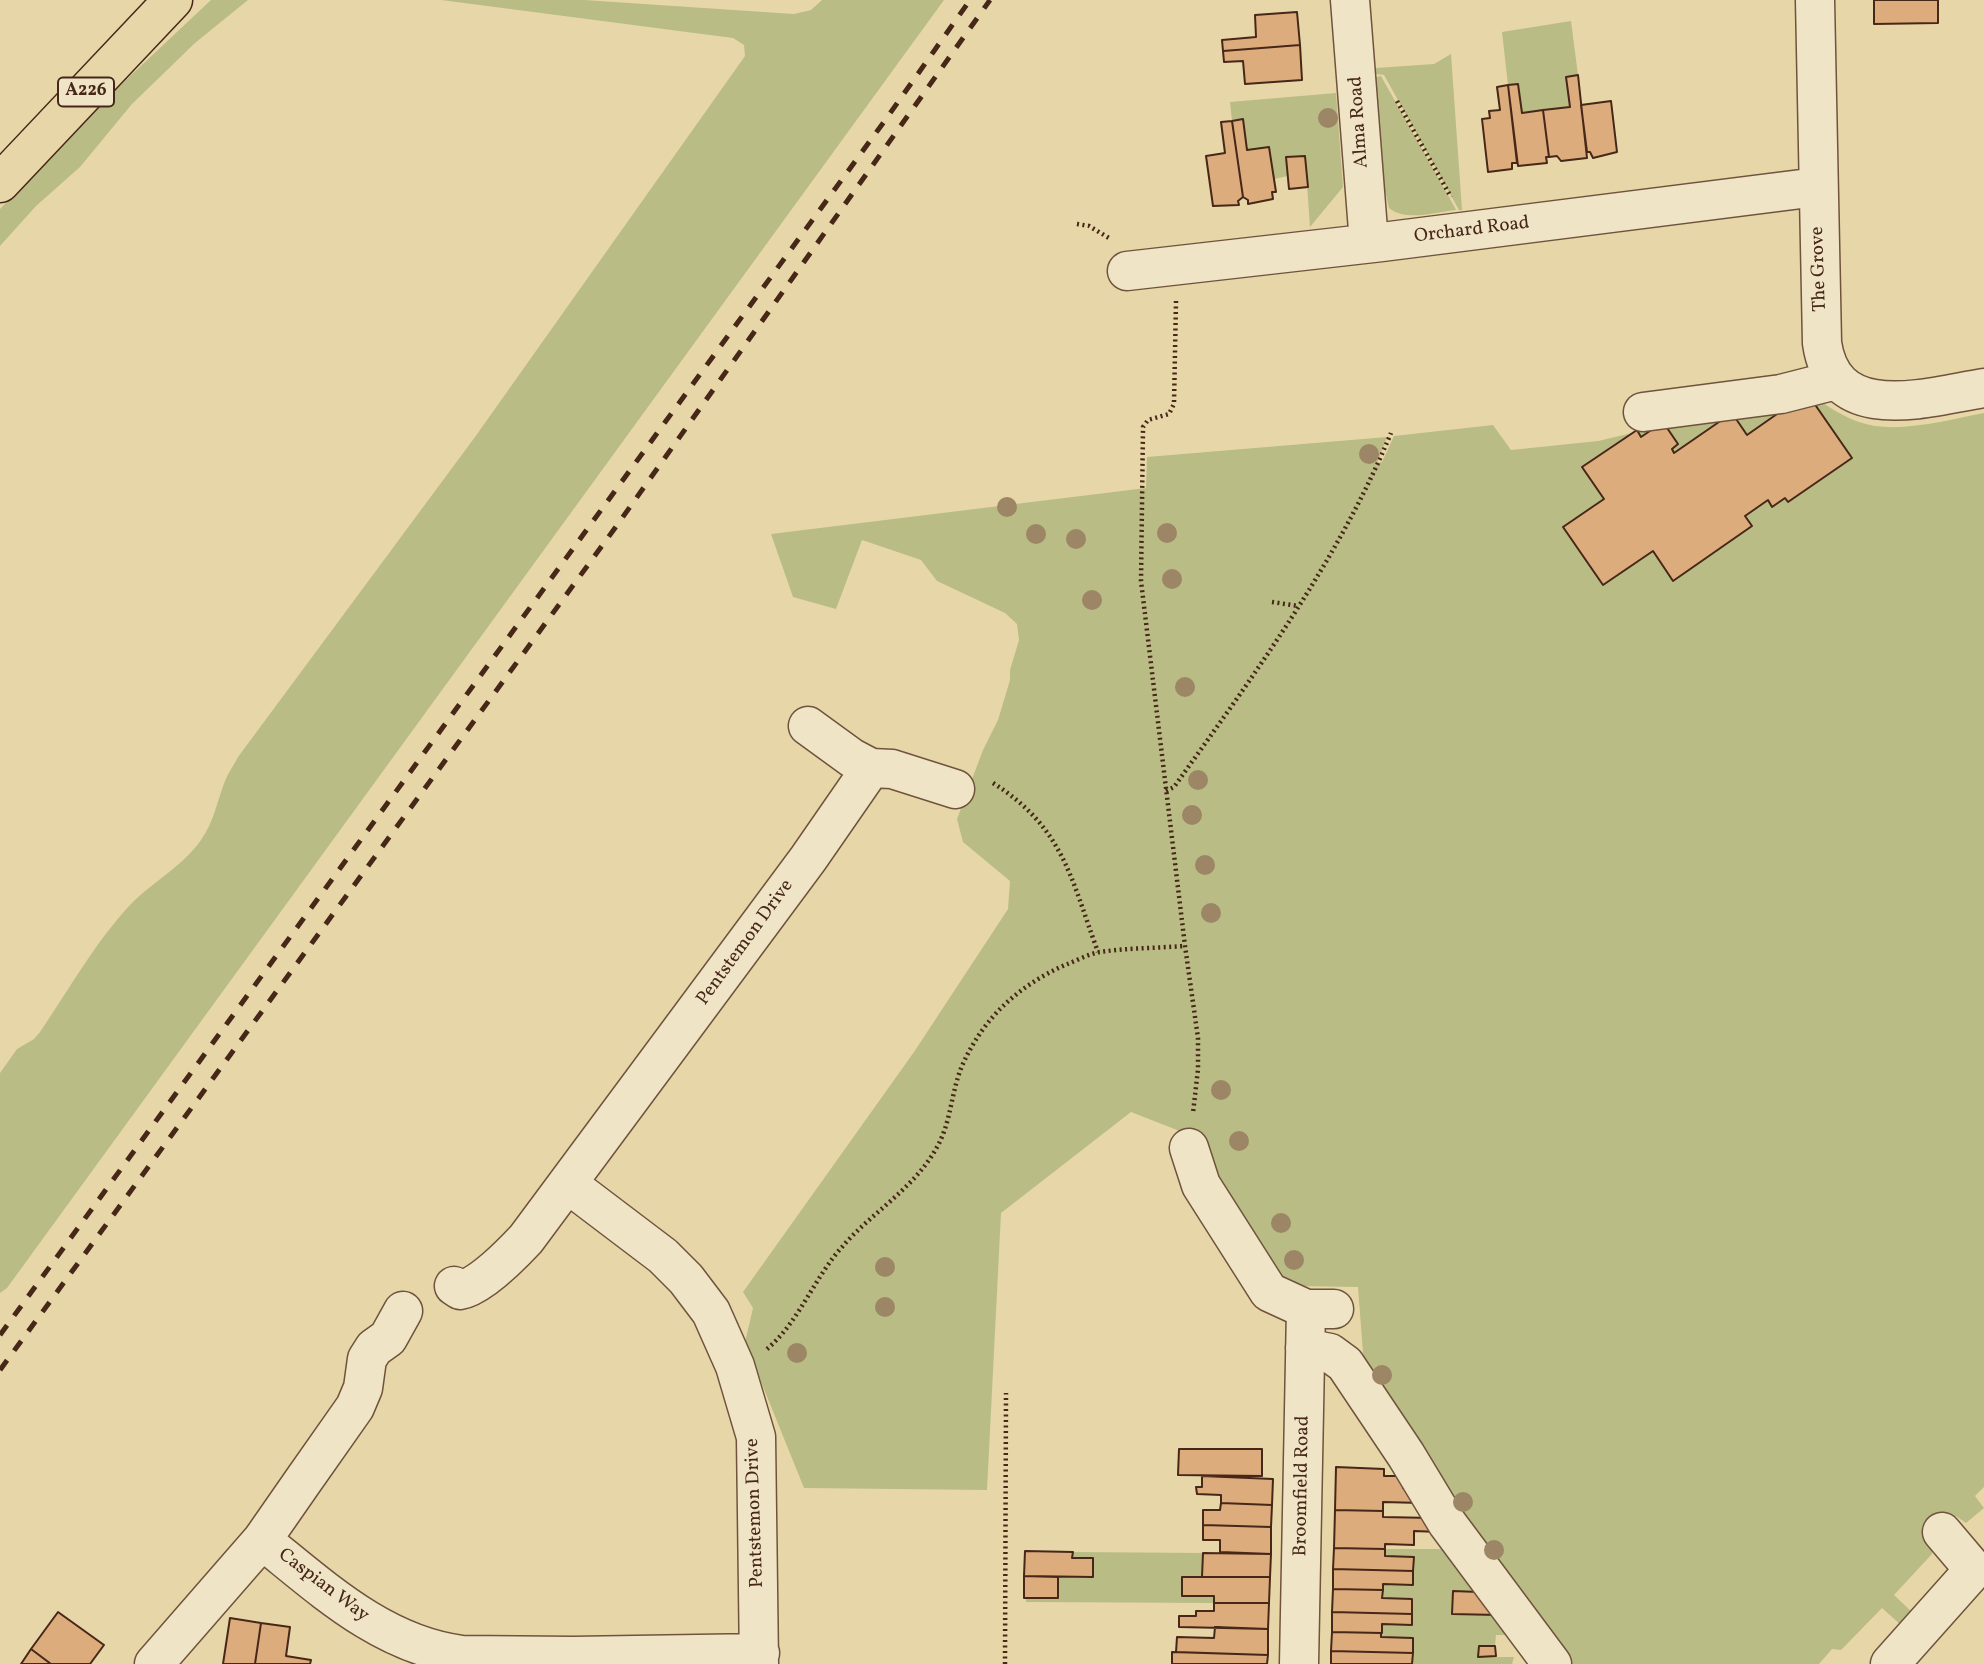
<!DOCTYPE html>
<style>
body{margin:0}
canvas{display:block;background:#e7d6a8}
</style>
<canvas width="1984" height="1664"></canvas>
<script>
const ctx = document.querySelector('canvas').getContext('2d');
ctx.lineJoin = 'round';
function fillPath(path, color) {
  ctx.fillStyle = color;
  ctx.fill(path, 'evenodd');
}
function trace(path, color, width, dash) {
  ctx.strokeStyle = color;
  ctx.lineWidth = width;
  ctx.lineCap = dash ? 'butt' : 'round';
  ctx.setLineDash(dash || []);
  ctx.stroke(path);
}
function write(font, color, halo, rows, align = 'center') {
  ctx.font = font + ' Vollkorn,serif';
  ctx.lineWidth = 7;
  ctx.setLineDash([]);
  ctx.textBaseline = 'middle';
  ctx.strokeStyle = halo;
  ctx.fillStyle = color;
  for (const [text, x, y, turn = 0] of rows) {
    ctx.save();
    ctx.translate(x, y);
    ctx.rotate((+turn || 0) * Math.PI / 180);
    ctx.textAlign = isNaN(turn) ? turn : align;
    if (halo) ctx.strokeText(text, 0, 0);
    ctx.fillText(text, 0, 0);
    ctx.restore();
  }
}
fillPath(new Path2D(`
 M211 0H248L195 43 132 104 80 167 36 206 0 246V209L111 94Z
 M441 0H584L794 14 811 10 822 0H944L7 1288 0 1293V1073L17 1049 34 1039 40 1032C70 988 94 944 130 905 152 882 182 867 201 840 214 822 217 801 225 781 228 773 234 765 238 757L475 437 745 56 744 45 733 38Z
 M1571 21 1578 75 1566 77 1570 107 1522 113 1518 84 1508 85 1502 32Z
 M1451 54 1462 210H1459L1384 75 1376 74V68L1434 64Z
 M1381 76 1454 206 1456 210C1436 212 1406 222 1389 208L1384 186 1376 77Z
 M1336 93 1343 187 1310 227 1305 156 1288 176 1274 179 1269 147 1247 150 1243 120 1232 121 1230 102Z
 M1807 392C1823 403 1841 416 1859 422 1895 435 1947 420 1984 413V1487L1975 1496 1984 1508 1966 1523 1956 1516 1932 1542V1554L1894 1595 1913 1613 1902 1626 1882 1608 1846 1645 1841 1650 1832 1649 1819 1664H1568L1505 1586 1364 1366 1358 1287 1293 1286 1278 1277 1196 1150 1195 1137 1131 1112 1001 1213 987 1490 804 1488 745 1342 753 1308 743 1292 914 1052 1008 909 1010 881 963 842 957 819 983 750 998 720 1010 680V670L1019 640 1017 624 1005 613 937 581 921 560 862 540 836 609 793 597 771 534 1146 488 1147 457 1387 437 1377 463 1382 462 1394 436 1493 425 1511 450 1598 441Z
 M1385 1549H1450L1479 1592 1453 1591 1452 1614 1498 1615 1513 1635H1496L1495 1646H1479V1657H1514L1512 1664H1374L1412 1663 1413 1638 1381 1637 1382 1624 1412 1625V1599L1382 1598 1383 1584 1413 1585 1414 1557 1385 1556Z
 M1073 1552 1203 1553 1202 1577 1214 1596V1603L1026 1602 1024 1576 1092 1577 1093 1558H1072Z`), '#b9bd85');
const building = new Path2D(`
 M1874 0H1938V23L1874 24Z
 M1297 12 1300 45 1223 51 1222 40 1256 37 1255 15Z
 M1300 45 1302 80 1245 84 1243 61 1224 62 1223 51Z
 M1578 75 1587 158 1561 161 1557 156 1549 157 1543 110 1570 107 1566 77Z
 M1518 84 1522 113 1543 110 1549 157H1546L1547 163 1518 166 1508 85Z
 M1508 85 1517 163H1512V169L1488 172 1482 119 1490 118 1489 111 1500 110 1497 87Z
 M1611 101 1617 152 1593 158 1590 152H1587L1581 105Z
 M1243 119 1247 150 1269 147 1276 192H1272L1273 199 1248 204V200L1243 197 1232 121Z
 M1232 121 1243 197 1238 201 1239 205 1213 206 1206 156 1225 153 1221 122Z
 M1305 156 1308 187 1289 189 1286 157Z
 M1807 393 1852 458 1788 502 1785 498 1772 507 1768 500 1745 516 1752 526 1673 581 1653 551 1603 585 1563 527 1604 499 1582 467 1637 430 1641 437 1663 422 1678 444 1672 449 1674 453 1732 413 1747 435Z
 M1179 1449H1262V1476L1178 1475Z
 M1336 1467 1384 1469V1476H1404L1403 1488H1414L1421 1503 1383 1502V1511L1335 1510Z
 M1202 1476 1273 1479 1272 1505 1221 1503V1495L1197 1494 1196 1487H1202Z
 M1221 1503 1272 1505 1271 1527 1203 1525V1510H1220Z
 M1335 1510 1383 1511V1517L1433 1518 1439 1532 1414 1531V1545L1385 1544V1549L1334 1548Z
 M1203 1525 1271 1527V1554L1220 1552V1540H1203Z
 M1334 1548 1385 1549V1556L1414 1557 1413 1571 1333 1569Z
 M1025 1551 1073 1552 1072 1558H1093V1577L1024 1576Z
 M1203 1553 1271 1554 1270 1577H1202Z
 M1333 1569 1413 1571V1585L1383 1584V1590L1333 1589Z
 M1024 1576 1058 1577V1598H1024Z
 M1182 1577H1270L1269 1603H1214V1596H1182Z
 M1333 1589 1383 1590 1382 1598 1412 1599V1614L1332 1612Z
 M1453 1591 1479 1592 1498 1615 1452 1614Z
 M1214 1603H1269L1268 1629 1179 1627V1616H1196V1611H1214Z
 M58 1612 104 1645 90 1664H51L31 1649Z
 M1332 1612 1412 1614V1625L1382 1624V1633L1332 1632Z
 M230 1618 261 1623 255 1664H223Z
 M261 1623 290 1627 286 1656 311 1660 310 1664H255Z
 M1215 1627 1268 1629V1655L1176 1652 1177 1637 1214 1638Z
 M1332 1632 1381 1633V1637L1413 1638V1653L1331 1651Z
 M1479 1646H1495L1496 1656 1478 1657Z
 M31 1649 51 1664H21Z
 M1331 1651 1413 1653 1412 1664H1331Z
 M1172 1652 1268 1655 1267 1664H1172Z`);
fillPath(building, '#dcac7d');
trace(building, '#472718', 2);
const minor = new Path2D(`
 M1350 0 1369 243
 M1815 0 1822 343C1834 427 1927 397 1984 388
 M1127 271 1382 242 1817 187
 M1643 412 1781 394 1836 380
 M808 726 852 758 871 768 892 769 955 789
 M1189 1148 1201 1185 1269 1292 1306 1309H1334
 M568 1184 663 1256 686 1279 711 1312 735 1366 756 1437 759 1664
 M454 1286 460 1290C480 1287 512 1254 526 1239L808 859 871 768
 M1305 1348 1330 1353 1345 1364 1406 1455 1447 1523 1552 1664
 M262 1540C322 1588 382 1645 462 1655L573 1656 760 1653
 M154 1664 262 1540 303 1481 355 1407 363 1388 367 1359 374 1348 388 1338 403 1311
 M1299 1664 1306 1309
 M1890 1664 1972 1572 1970 1565 1942 1532`);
const major = new Path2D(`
 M0 183 173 0`);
trace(minor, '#6f533c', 41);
trace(major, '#472718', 41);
trace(new Path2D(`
 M1397 101 1451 197
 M1077 224 1089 226 1109 238
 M1176 301 1174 404 1169 414 1148 420 1143 427 1141 581 1185 946 1198 1038V1069L1193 1113
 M1272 602 1298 606
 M993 783C1064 828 1071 879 1098 952
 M1166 791 1174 787C1254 675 1338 561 1391 433
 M767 1349C799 1322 814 1278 842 1247 871 1213 915 1188 937 1147 951 1123 951 1092 962 1066 983 1018 1018 986 1065 965 1076 961 1088 954 1100 952 1127 948 1157 948 1185 946
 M1005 1664 1006 1393`), '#472718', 4.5, [2, 3.5]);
trace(minor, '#efe4c6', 38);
trace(major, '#e7d6a8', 38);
trace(new Path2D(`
 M0 1335 886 119 970 0
 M0 1370 615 528 990 0`), '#472718', 5, [12, 12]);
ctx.fillStyle = '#9c8665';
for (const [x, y] of [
 [1328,118],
 [1369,454],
 [1007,507],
 [1167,533],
 [1036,534],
 [1076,539],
 [1172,579],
 [1092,600],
 [1185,687],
 [1198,780],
 [1192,815],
 [1205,865],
 [1211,913],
 [1221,1090],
 [1239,1141],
 [1281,1223],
 [1294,1260],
 [885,1267],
 [885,1307],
 [797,1353],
 [1382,1375],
 [1463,1502],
 [1494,1550]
]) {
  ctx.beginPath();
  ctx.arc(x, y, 10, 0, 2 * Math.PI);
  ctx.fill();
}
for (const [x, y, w] of [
 [86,92,56]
]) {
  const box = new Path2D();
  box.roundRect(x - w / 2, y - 14.5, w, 29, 5);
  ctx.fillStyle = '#efe4c6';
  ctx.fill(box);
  trace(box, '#472718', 2);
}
write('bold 18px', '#472718', null, [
 ["A226",86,92]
]);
write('19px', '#472718', '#efe4c6', [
 ["Alma Road",1360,122,-94],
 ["Orchard Road",1472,231,-7],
 ["The Grove",1820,269,-92],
 ["Pentstemon Drive",746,943,-54],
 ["Broomfield Road",1303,1486,-89],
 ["Pentstemon Drive",756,1513,-92],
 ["Caspian Way",323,1586,37]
]);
</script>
